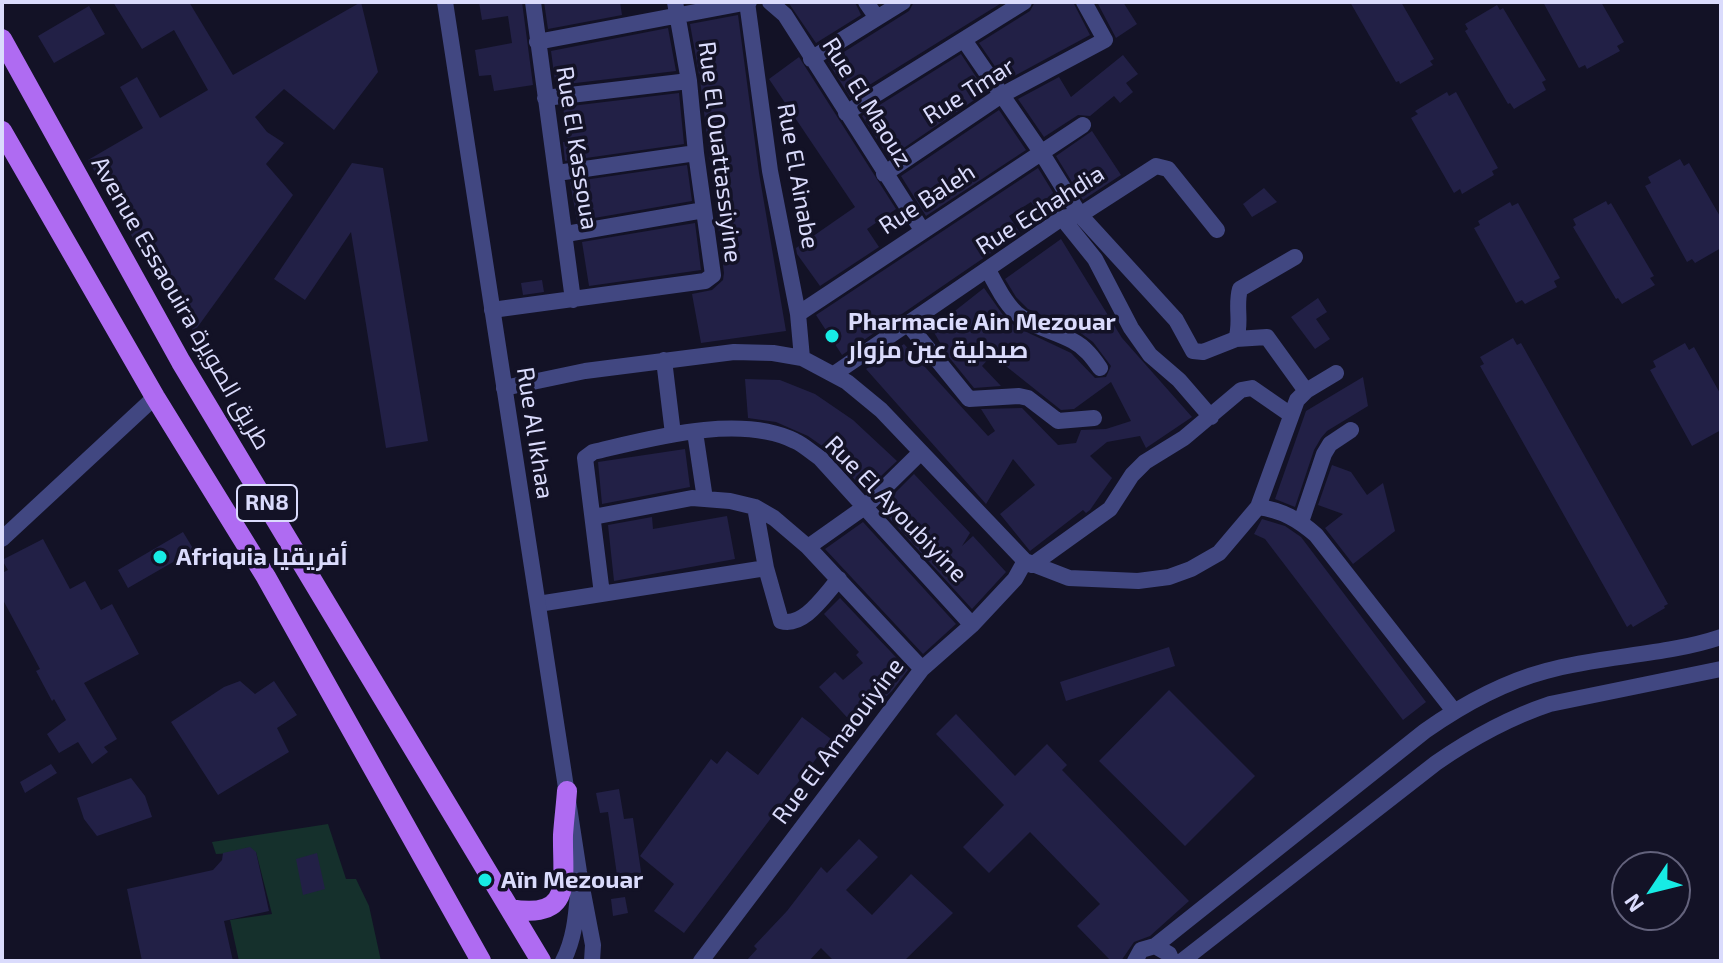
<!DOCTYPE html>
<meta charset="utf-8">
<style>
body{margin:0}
#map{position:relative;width:1723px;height:963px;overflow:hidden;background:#131226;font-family:"Exo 2",sans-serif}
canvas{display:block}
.frame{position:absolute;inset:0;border:4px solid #dadbfc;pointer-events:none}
.north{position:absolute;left:1611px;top:851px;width:80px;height:80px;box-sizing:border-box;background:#131226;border:2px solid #63627c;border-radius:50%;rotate:235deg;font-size:22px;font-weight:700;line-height:32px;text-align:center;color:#dadbfc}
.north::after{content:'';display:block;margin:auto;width:28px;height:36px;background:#17ebe5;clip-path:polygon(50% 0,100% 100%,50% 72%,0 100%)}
</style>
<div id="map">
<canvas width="1723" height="963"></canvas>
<div class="frame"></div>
<div class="north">N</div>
</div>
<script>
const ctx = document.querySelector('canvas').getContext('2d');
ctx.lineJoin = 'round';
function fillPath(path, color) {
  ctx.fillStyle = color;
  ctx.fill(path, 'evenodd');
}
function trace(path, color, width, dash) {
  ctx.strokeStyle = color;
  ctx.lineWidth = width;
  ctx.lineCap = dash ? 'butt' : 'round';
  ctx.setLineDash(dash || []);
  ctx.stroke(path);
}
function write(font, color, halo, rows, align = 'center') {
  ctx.font = font + ' "Exo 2",Cairo,sans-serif';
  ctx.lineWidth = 7;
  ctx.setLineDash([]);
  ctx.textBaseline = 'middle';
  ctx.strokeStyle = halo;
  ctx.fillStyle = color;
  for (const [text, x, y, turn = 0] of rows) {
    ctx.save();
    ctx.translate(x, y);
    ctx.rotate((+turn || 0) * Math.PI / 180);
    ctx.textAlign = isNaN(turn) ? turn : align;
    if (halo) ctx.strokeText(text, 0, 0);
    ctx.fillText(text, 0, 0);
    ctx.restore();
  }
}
fillPath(new Path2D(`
 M328 824 346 879H356L369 906 381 961H239L230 920 272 914 256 852 216 854 212 842Z`), '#15302c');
fillPath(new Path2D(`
 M113 2H189L233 75 361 2 378 72 334 130 284 89 255 117 267 132 284 143 266 164 293 195 194 332 152 271 88 160 143 128 120 87 137 77 160 118 208 90 174 30 142 49Z
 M479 2H522L533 85 494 91 491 75 479 76 475 50 512 43 508 16 482 20Z
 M544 2H620L622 15 548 29Z
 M788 2H855L861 15 816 43Z
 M914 2H1003L850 97 828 62 909 11Z
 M1035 2H1073L1090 35 1005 81 979 43 1030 11Z
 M1097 2H1123L1137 24 1116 38Z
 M1350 2H1401L1434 59 1430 61 1433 65 1400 84 1399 81 1396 82Z
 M1543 2H1601L1624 42 1617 46 1620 51 1587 69 1585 65 1579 68Z
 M1497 5 1500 10 1503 8 1546 80 1542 82 1546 90 1514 109 1510 103 1508 104 1465 31 1468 29 1465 24Z
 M89 6 105 34 54 63 38 36Z
 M738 15 759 173 786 331 701 343 692 294 712 290 723 280 724 273 700 80 690 24Z
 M668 28 676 71 559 85 558 81H555L551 51Z
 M961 54 986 92 889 158 862 116Z
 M1123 55 1138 74 1126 83 1133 92 1120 103 1114 96 1090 116 1078 115 1044 137 1018 99 1059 77 1071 97Z
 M799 57 896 209 867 229 879 247 820 286 797 254 796 248 855 207 769 79Z
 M1447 92 1449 96 1456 92 1498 168 1492 171 1494 175 1462 194 1460 189 1454 193 1411 118 1418 114 1415 111Z
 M679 93 684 144 565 161 563 142H568L563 107Z
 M999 110 1026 150 926 216 901 176Z
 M1092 131 1121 175 1083 200 1056 156Z
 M1680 159 1684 166 1689 163 1721 218V248L1695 263 1692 259 1687 262 1645 186 1651 183 1648 177Z
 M352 163 383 168 428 441 386 448 351 232 305 300 274 279Z
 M687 165 692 201 577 221 570 182Z
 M1038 168 1062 207 1042 218 1031 202 1009 216 1020 233 842 355 816 315Z
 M1264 188 1277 202 1252 217 1243 204Z
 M1606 201 1608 205 1611 203 1654 276 1650 278 1655 285 1622 304 1618 298 1616 299 1573 227 1576 225 1573 219Z
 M1510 202 1512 206 1518 203 1560 278 1554 281 1557 287 1525 304 1522 300 1516 303 1474 228 1480 225 1478 221Z
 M695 223 701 270 589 286 582 242Z
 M1061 239 1122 338 1192 417 1146 448 1140 436 1107 442 1090 456 1112 478 1090 510 1086 513 1083 510 1030 551 1000 514 1035 485 1013 459 986 504 866 369 904 344 988 436 995 431 981 409 1022 408 1058 445 1076 443 1081 430 1106 429 1131 421 1111 382 1074 409 1061 410 992 355 982 366 1001 386 974 388 948 356 932 329 984 288 1003 315 1016 327 1071 353 1095 378 1106 377 1111 366 1093 342 1078 331 1028 309 1016 297 1005 279Z
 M542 280 544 292 523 295 521 283Z
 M1318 298 1327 312 1316 319 1330 339 1315 349 1291 317Z
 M1513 338 1517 345 1521 343 1668 604 1664 606 1665 608 1633 627 1631 624 1627 627 1480 366 1484 364 1480 357Z
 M1685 343 1689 350 1694 347 1721 395V430L1692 446 1650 370 1656 367 1653 361Z
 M1363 377 1368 406 1327 431 1321 438 1314 450 1295 507 1275 499 1306 411Z
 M745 379 780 380 815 394 853 420 897 461 865 491 828 450 808 436 776 422 748 418Z
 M685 449 690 487 602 504 598 462Z
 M1332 465 1351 472 1367 495 1383 483 1395 531 1353 564 1325 528 1343 514 1318 505Z
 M914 474 970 533 962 546 973 536 1006 572 972 609 880 508Z
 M727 516 735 559 614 581 608 525 652 517 653 529Z
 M1262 519 1285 526 1301 537 1426 702 1403 720 1265 539 1254 534Z
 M863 522 956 624 923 654 825 549Z
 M183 532 194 550 128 588 118 570Z
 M43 539 70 589 85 581 101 610 112 604 139 654 84 683 117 739 104 747 108 752 92 764 78 742 59 753 47 734 66 720 54 699 52 701 36 671 40 669 2 598V573L8 570 2 560Z
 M840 598 908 670 892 691 855 726 819 687 835 672 843 680 863 663 856 655 859 652 824 614Z
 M1169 647 1175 666 1066 701 1060 682Z
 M240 681 255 694 274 681 297 715 277 728 289 752 218 795 171 722 224 687Z
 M1169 690 1255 776 1185 846 1099 761Z
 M956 714 1015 776 1047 744 1067 765 1062 770 1189 901 1150 936 1134 942 1121 961H1111L1077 926 1100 904 1030 832 989 873 963 847 1004 805 936 734Z
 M802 717 831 739 684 933 654 911 674 884 640 856 711 759 717 764 727 751 758 775Z
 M51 764 57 773 25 793 20 782Z
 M131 778 145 796 152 817 97 836 84 819 77 798Z
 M619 789 624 819 633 818 642 878 618 882 608 812 600 813 596 793Z
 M859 839 878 857 846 890 872 915 911 874 953 913 904 961H834L821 948 809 961H746L757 949 754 946 787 911 821 867 827 873Z
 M250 847 256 852 269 911 224 921 233 961H142L127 889 213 870 222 860 223 853Z
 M317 853 325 889 303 895 296 859Z
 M625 897 628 913 613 916 611 899Z`), '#222046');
trace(new Path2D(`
 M533 2 573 300
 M747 2 770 171 798 314 802 358
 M770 2 785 15 922 230
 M866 2 877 18
 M964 40 1041 152 1080 215 1176 320 1193 351 1203 352 1236 339C1242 323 1235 306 1240 289L1295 257
 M537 42 749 2
 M811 59 903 2
 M545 98 689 81
 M846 113 1024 2
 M557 173 696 153
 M884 174 1000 96 1105 40 1084 2
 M1062 218 1095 259 1131 328 1150 355 1179 380 1211 417
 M566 234 704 210
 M988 270C996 285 1004 301 1016 313 1032 327 1055 331 1073 341 1085 347 1093 358 1100 368
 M492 310 705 281 713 275 696 153 689 81 675 2
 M798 314 1083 125
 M908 324 969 399 1019 396 1028 398 1058 421 1094 418
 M1236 339 1267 337 1306 391
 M664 360 673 434
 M834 374 1062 218 1080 215 1156 166 1168 169 1217 230
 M504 388 585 371 734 352 773 353 802 358 847 382 881 410 1025 561 1069 578 1138 581 1169 577 1191 569 1219 553 1258 507 1297 400 1306 391 1336 373
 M695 432 705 499
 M755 507 766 568 781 621C804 628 825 594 839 579
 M1258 507C1282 510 1299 520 1316 535L1454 711
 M593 517 692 498 730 501 755 507 774 518 808 547 922 669
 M1301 522 1324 454 1330 444 1351 430
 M2 539 155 397
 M808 547 866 506 921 452
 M1032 565 1110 509 1132 475 1145 462 1184 438 1241 390 1252 388 1291 415
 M602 594 585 458 593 452C649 439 739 413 795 441 804 445 812 453 820 458L972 625
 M538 604 766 568
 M1155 946 1425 731C1462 705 1501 683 1546 671 1603 655 1664 656 1721 637
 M701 961 922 669 972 625 1015 579 1025 561
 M1135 961 1141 950 1155 946 1169 954 1172 961
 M1182 961 1436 763C1472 738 1508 718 1550 704L1721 669`), '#414781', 16);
trace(new Path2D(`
 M445 2 579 872 593 945 592 961
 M563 961C574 940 576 917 578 894`), '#414781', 16);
trace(new Path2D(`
 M2 39 181 362 541 961
 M2 131 155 397 266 577 481 961
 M510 909C575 920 562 880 563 835 564 820 566 805 567 791`), '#af6bf2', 20);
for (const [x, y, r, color] of [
 [832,336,8,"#17ebe5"],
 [160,557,8,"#17ebe5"],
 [485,880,8,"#17ebe5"]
]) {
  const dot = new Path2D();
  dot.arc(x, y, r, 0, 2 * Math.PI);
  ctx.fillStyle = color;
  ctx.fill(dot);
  trace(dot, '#131226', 3);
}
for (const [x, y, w] of [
 [267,503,60]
]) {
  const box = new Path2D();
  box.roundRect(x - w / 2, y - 18, w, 36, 6);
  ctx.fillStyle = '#131226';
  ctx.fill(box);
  trace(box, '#dadbfc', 2);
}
write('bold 22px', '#dadbfc', null, [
 ["RN8",267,503]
]);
write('24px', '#dadbfc', '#131226', [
 ["Rue Tmar",969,91,-32],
 ["Rue El Maouz",867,102,58],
 ["Rue El Kassoua",577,148,81],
 ["Rue El Ouattassiyine",720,152,83],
 ["Rue El Ainabe",798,176,80],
 ["Rue Baleh",927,199,-33],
 ["Rue Echahdia",1040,210,-32],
 ["Avenue Essaouira طريق الصويرة",181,303,60],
 ["Rue Al Ikhaa",535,433,81],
 ["Rue El Ayoubiyine",896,509,46],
 ["Rue El Amaouiyine",838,741,-53]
]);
write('bold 24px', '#dadbfc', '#131226', [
 ["Pharmacie Ain Mezouar",848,322],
 ["صيدلية عين مزوار",848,350],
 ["Afriquia أفريقيا",176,557],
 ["Aïn Mezouar",501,880]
], 'left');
</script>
